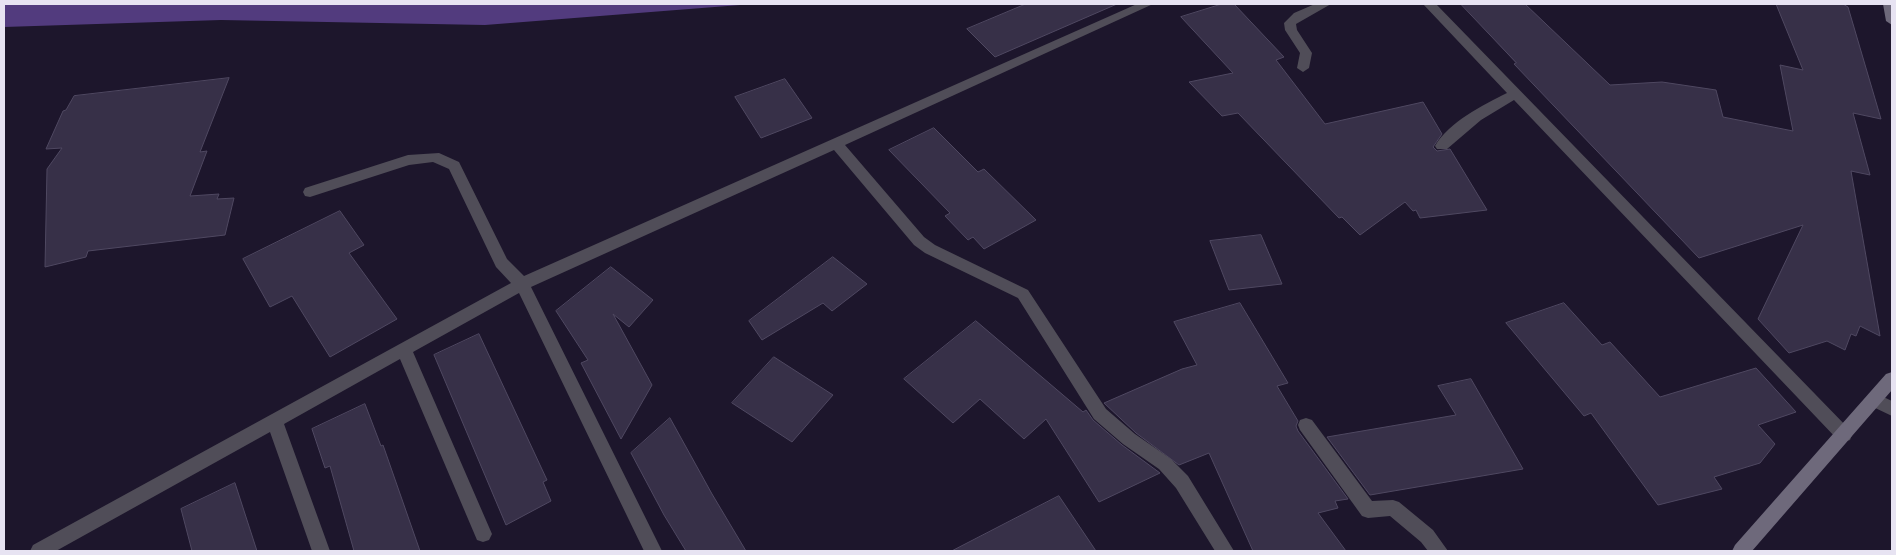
<!DOCTYPE html>
<style>
body{margin:0}
#map{position:relative;width:1896px;height:555px;overflow:hidden;background:#1d162c;font-family:Lora,serif}
canvas{display:block}
.frame{position:absolute;inset:0;border:5px solid #e7e3f2;pointer-events:none}
</style>
<div id="map">
<canvas width="1896" height="555"></canvas>
<div class="frame"></div>
</div>
<script>
const ctx = document.querySelector('canvas').getContext('2d');
ctx.lineJoin = 'round';
function fillPath(path, color) {
  ctx.fillStyle = color;
  ctx.fill(path, 'evenodd');
}
function trace(path, color, width, dash) {
  ctx.strokeStyle = color;
  ctx.lineWidth = width;
  ctx.lineCap = dash ? 'butt' : 'round';
  ctx.setLineDash(dash || []);
  ctx.stroke(path);
}
fillPath(new Path2D(`
 M4 4H753L485 25 221 20 4 27Z`), '#523b7e');
const building = new Path2D(`
 M1026 4H1117L995 57 967 29Z
 M1222 4H1234L1284 57 1276 60 1325 124 1423 102 1442 134 1433 147 1437 151 1450 149 1487 210 1420 218 1416 210 1413 211 1405 202 1360 235 1342 217 1339 218 1238 113 1222 116 1189 82 1233 73 1181 17Z
 M1461 4H1525L1610 85 1662 82 1716 90 1723 117 1793 131 1780 65 1803 70 1776 4H1843L1848 7 1881 119 1853 113 1870 175 1851 171 1880 336 1860 326 1856 336 1851 334 1845 350 1827 341 1789 353 1758 319 1803 225 1699 258 1514 64 1516 63Z
 M229 78 200 152 207 151 190 196 219 194 217 199 234 198 225 235 88 251 86 257 45 267 47 169 62 148 46 149 63 111 66 110 74 96Z
 M785 79 812 118 761 138 735 97Z
 M934 128 978 172 984 169 1036 220 984 249 973 237 968 240 945 216 950 213 889 150Z
 M340 211 364 245 349 253 397 319 330 357 292 296 270 307 243 259Z
 M1261 235 1282 284 1229 290 1210 241Z
 M833 257 867 284 832 311 823 303 762 340 749 321Z
 M611 267 653 300 629 327 613 314 652 385 621 439 581 363 588 360 556 311Z
 M1240 303 1288 383 1277 386 1298 421 1296 426 1298 431 1348 499 1335 501 1338 508 1318 513 1346 551H1253L1209 453 1179 465 1136 433 1104 403 1182 369 1197 365 1174 322Z
 M1564 303 1602 345 1610 342 1660 397 1756 368 1796 412 1758 425 1775 444 1760 463 1714 477 1722 489 1658 505 1591 413 1584 416 1506 323Z
 M976 321 1083 412 1086 410 1093 420 1122 445 1160 473 1099 502 1046 419 1024 439 980 399 953 423 904 379Z
 M479 334 547 480 543 482 551 501 506 525 434 355Z
 M774 357 833 395 792 442 732 403Z
 M1471 379 1523 469 1370 495 1327 437 1456 415 1438 386Z
 M365 404 381 446 383 445 420 551H354L330 466 325 468 312 429Z
 M670 418 712 494 746 551H686L664 515 631 453Z
 M235 483 257 551H192L181 509Z
 M1059 496 1096 551H952Z`);
fillPath(building, '#373048');
trace(building, '#4f4861', 1);
fillPath(new Path2D(`
 M1137 4H1153L845 145 924 237 935 245 1028 290 1106 409 1135 434 1171 459 1188 476 1234 551H1215L1176 488 1159 469 1123 444 1094 419 1018 298 925 253 914 245 834 150 531 287 662 551H644L519 293 413 352 492 534 489 540 483 542 477 540 400 359 284 424 330 551H312L270 432 56 551H30L33 545 511 283 496 267 449 169 433 162 409 165 310 197 305 196 303 192 305 188 408 155 439 153 459 162 507 259 524 276Z
 M1315 4H1331L1296 24 1297 30 1312 53 1309 68 1303 72 1297 68 1300 53 1285 30 1284 23 1294 13Z
 M1423 4H1436L1850 430 1852 435 1850 440 1844 442 1838 440 1514 100 1481 120 1447 149H1437L1435 146C1449 122 1483 105 1507 93Z
 M1875 393 1892 401V416L1869 405 1867 400 1869 395Z
 M1306 418 1312 420 1372 501 1393 500 1399 502 1433 530 1448 551H1428L1421 542 1390 516 1368 518 1362 516 1300 430 1298 425 1300 420Z`), '#504d58');
fillPath(new Path2D(`
 M1883 4H1892V25L1886 21Z
 M1892 372V390L1752 551H1732L1735 545 1886 374Z`), '#6e697b');
</script>
